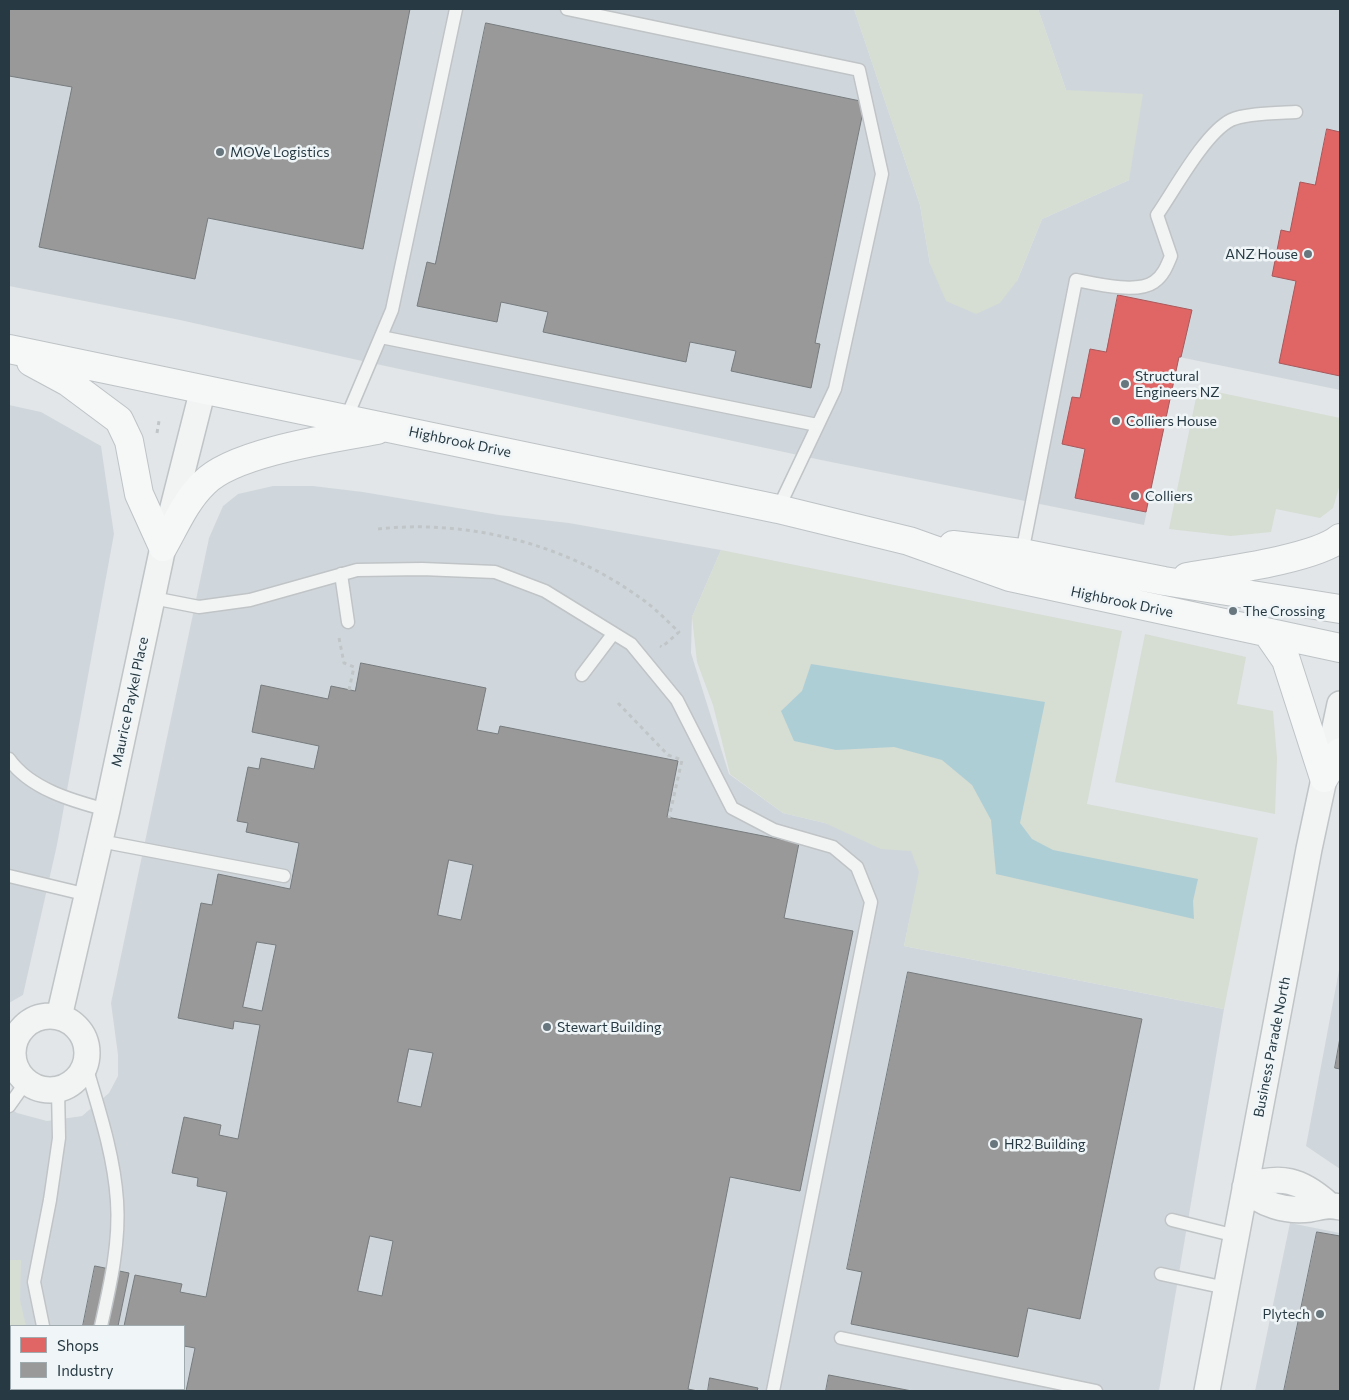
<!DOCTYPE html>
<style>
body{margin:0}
#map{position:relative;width:1349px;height:1400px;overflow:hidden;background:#e2e6e8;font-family:Commissioner,sans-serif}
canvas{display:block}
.frame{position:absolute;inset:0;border:10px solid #273a43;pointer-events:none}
.legend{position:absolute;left:10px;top:1325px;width:175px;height:65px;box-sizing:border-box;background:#f0f6f8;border:1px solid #a0abb0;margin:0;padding:6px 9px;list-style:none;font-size:15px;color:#273a43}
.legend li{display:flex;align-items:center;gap:10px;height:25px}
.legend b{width:25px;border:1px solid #a0abb0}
</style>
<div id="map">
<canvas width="1349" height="1400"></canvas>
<div class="frame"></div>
<ul class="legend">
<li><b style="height:14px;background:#e06666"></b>Shops</li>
<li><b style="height:14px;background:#999"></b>Industry</li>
</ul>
</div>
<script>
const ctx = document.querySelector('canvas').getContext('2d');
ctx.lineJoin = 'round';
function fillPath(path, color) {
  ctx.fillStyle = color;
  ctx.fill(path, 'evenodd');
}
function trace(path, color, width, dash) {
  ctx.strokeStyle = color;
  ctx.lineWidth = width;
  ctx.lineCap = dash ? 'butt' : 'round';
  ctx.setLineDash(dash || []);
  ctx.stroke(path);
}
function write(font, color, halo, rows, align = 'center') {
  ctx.font = font + ' Commissioner,sans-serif';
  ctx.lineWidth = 5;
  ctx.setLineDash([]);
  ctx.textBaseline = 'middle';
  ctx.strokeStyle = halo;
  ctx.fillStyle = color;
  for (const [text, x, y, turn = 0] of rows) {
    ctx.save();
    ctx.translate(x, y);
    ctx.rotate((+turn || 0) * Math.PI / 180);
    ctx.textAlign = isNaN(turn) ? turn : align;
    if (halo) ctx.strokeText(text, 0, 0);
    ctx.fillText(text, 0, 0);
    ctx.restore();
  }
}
fillPath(new Path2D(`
 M9 9H854L920 205 930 264 1017 281 1042 219 1129 180 1066 90 1038 9H1340V390L1179 357 1144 525 821 460 353 359 180 320 9 286Z
 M9 405 41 412 101 446 114 534 57 845 23 995 9 1003Z
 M273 486H313L363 492 499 515 569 523 721 550 692 617 691 653 729 774 783 813 925 847 904 946 1224 1009 1159 1391H9V1107L17 1113 47 1121 82 1116 109 1093 118 1076V1055L111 1003 209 538 223 506 238 494ZM11 1326H184V1389H11Z
 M1340 965V1169L1306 1146Z
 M1290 1223 1340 1233V1391H1255Z`), '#d0d7dc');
fillPath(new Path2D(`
 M854 9H1038L1066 90 1143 94 1129 180 1042 219 1017 281 1000 303 976 314 946 301 930 264 920 205Z
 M1198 388 1340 418V484L1333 508 1320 518 1276 509 1271 532 1231 536 1169 529Z
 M721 550 1122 631 1087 804 1258 838 1224 1009 904 946 919 872 911 851 881 849 825 823 783 813 730 774 713 705 697 662 692 617Z
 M1145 634 1246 657 1237 704 1273 711 1277 758 1275 814 1115 782Z
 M9 1260H21L20 1300 26 1326H11V1389H48L49 1391H9Z`), '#d6ddd3');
fillPath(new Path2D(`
 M811 664 1045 702 1020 823 1032 839 1053 850 1198 879 1193 901 1194 919 996 874 991 820 972 785 942 760 894 747 836 750 794 741 781 711 802 691Z`), '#aeced6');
const shops = new Path2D(`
 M1327 129 1340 132V376L1279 363 1296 281 1272 276 1281 230 1290 232 1300 182 1315 185Z
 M1118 295 1192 310 1181 357H1179L1146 512 1075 498 1085 449 1062 444 1072 397 1080 398 1090 349 1106 352Z`);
fillPath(shops, '#e06666');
trace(shops, '#a8595c', 1);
const industry = new Path2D(`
 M9 9H410L363 249 208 218 195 279 39 247 72 87 9 76Z
 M486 23 865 102 815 343 820 344 811 388 731 371 736 351 690 342 686 362 543 332 548 312 501 302 497 322 417 306 427 262 435 264Z
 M361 663 486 688 477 730 498 734 500 726 678 761 667 817 799 843 784 918 853 931 800 1191 730 1177 688 1389 698 1391H186L195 1348 184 1346V1326H124L135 1275 182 1284 180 1292 206 1297 227 1192 197 1186 198 1178 172 1173 184 1117 221 1125 219 1135 238 1139 260 1025 234 1021 233 1029 178 1018 201 903 212 905 218 874 290 889 299 843 246 832 248 823 237 821 248 767 259 769 261 758 314 769 319 746 252 732 261 685 328 699 331 686 355 691ZM449 860 473 865 461 920 438 915ZM257 942 276 945 262 1011 243 1007ZM409 1049 433 1053 421 1107 398 1102ZM370 1236 393 1241 382 1296 358 1291Z
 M908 972 1142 1019 1080 1319 1028 1308 1018 1357 851 1324 862 1272 847 1269Z
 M1340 1038V1069L1335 1068Z
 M1317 1232 1340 1236V1391H1284Z
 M95 1266 129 1273 118 1326H83Z
 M829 1375 912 1391H826Z
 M710 1378 758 1388 757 1391H708Z`);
fillPath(industry, '#999');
trace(industry, '#777c7f', 1);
const service = new Path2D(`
 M567 9 859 70 882 174 835 389 778 509
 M381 337 817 425
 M346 419 392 310 456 9
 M1022 553 1076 280C1096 284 1137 294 1154 282 1163 276 1167 266 1171 256L1157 215C1175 189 1205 133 1231 120 1245 113 1280 113 1296 112
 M341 574 348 622
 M153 598 199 607 250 600 357 570 422 569 495 572 545 591 631 644 677 700 732 808 774 830 833 847 857 867 871 902 773 1391
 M582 675 613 634
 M9 759C30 789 73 801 107 810
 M100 841 284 876
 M9 876 88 895
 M86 1066C99 1110 114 1155 117 1201 120 1243 110 1286 101 1326
 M9 1106 26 1082
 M1172 1220 1236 1236
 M1161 1274 1226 1288
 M43 1326 34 1282 50 1200 59 1138 58 1090
 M841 1338 1096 1391
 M66 1389 67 1391
 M135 1389 138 1391`);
const minor = new Path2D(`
 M13 1053a37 37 0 1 1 74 0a37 37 0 1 1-74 0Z
 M59 1017 107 810 163 547 203 389
 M1328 1204C1301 1180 1281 1174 1245 1187 1260 1205 1287 1212 1310 1209 1321 1207 1328 1204 1340 1207
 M1207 1391 1309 849 1340 704`);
const primary = new Path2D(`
 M9 349 778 509 909 541 1010 577 1340 648
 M31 362 68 382 119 420 129 441 139 494 163 547
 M953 545 1022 553 1164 581 1340 609
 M163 547C175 526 186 500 204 483 234 452 334 438 377 430
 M1187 577C1222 571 1315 559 1340 538
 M1268 634 1286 660 1324 778
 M1324 778 1340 752`);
trace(service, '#c0c4c6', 15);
trace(minor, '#c0c4c6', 28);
trace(primary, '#bec3c6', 30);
trace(new Path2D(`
 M157 433 159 421
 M378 529C467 519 566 544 639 597 654 607 666 620 679 632L662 647 660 646
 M339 638 344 663 354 667 349 690
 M618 703 668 755 682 760 669 818
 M9 1356 11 1355
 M89 1389 91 1391
 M108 1389 111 1391`), '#c0c5c7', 3, [4, 4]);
trace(service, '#f2f4f4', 12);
trace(minor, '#f2f4f4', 25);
trace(primary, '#f6f7f7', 28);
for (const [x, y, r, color] of [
 [220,152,5,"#68767d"],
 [1308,254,5,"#68767d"],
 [1125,384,5,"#68767d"],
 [1116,421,5,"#68767d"],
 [1135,496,5,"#68767d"],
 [1233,611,5,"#68767d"],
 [547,1027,5,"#68767d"],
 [994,1144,5,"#68767d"],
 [1320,1314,5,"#68767d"]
]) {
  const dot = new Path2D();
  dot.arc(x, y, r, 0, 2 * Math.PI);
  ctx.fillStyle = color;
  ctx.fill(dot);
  trace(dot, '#f0f6f8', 2);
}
write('14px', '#273a43', '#f0f6f8', [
 ["MOVe Logistics",230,152],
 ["ANZ House",1298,254,"right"],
 ["Structural",1135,376],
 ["Engineers NZ",1135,392],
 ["Colliers House",1126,421],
 ["Colliers",1145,496],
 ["The Crossing",1243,611],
 ["Stewart Building",557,1027],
 ["HR2 Building",1004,1144],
 ["Plytech",1310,1314,"right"]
], 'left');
write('14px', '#273a43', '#f0f6f8', [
 ["Highbrook Drive",460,442,12],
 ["Highbrook Drive",1122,602,12],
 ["Maurice Paykel Place",130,702,-78],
 ["Business Parade North",1272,1047,-79]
]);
</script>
